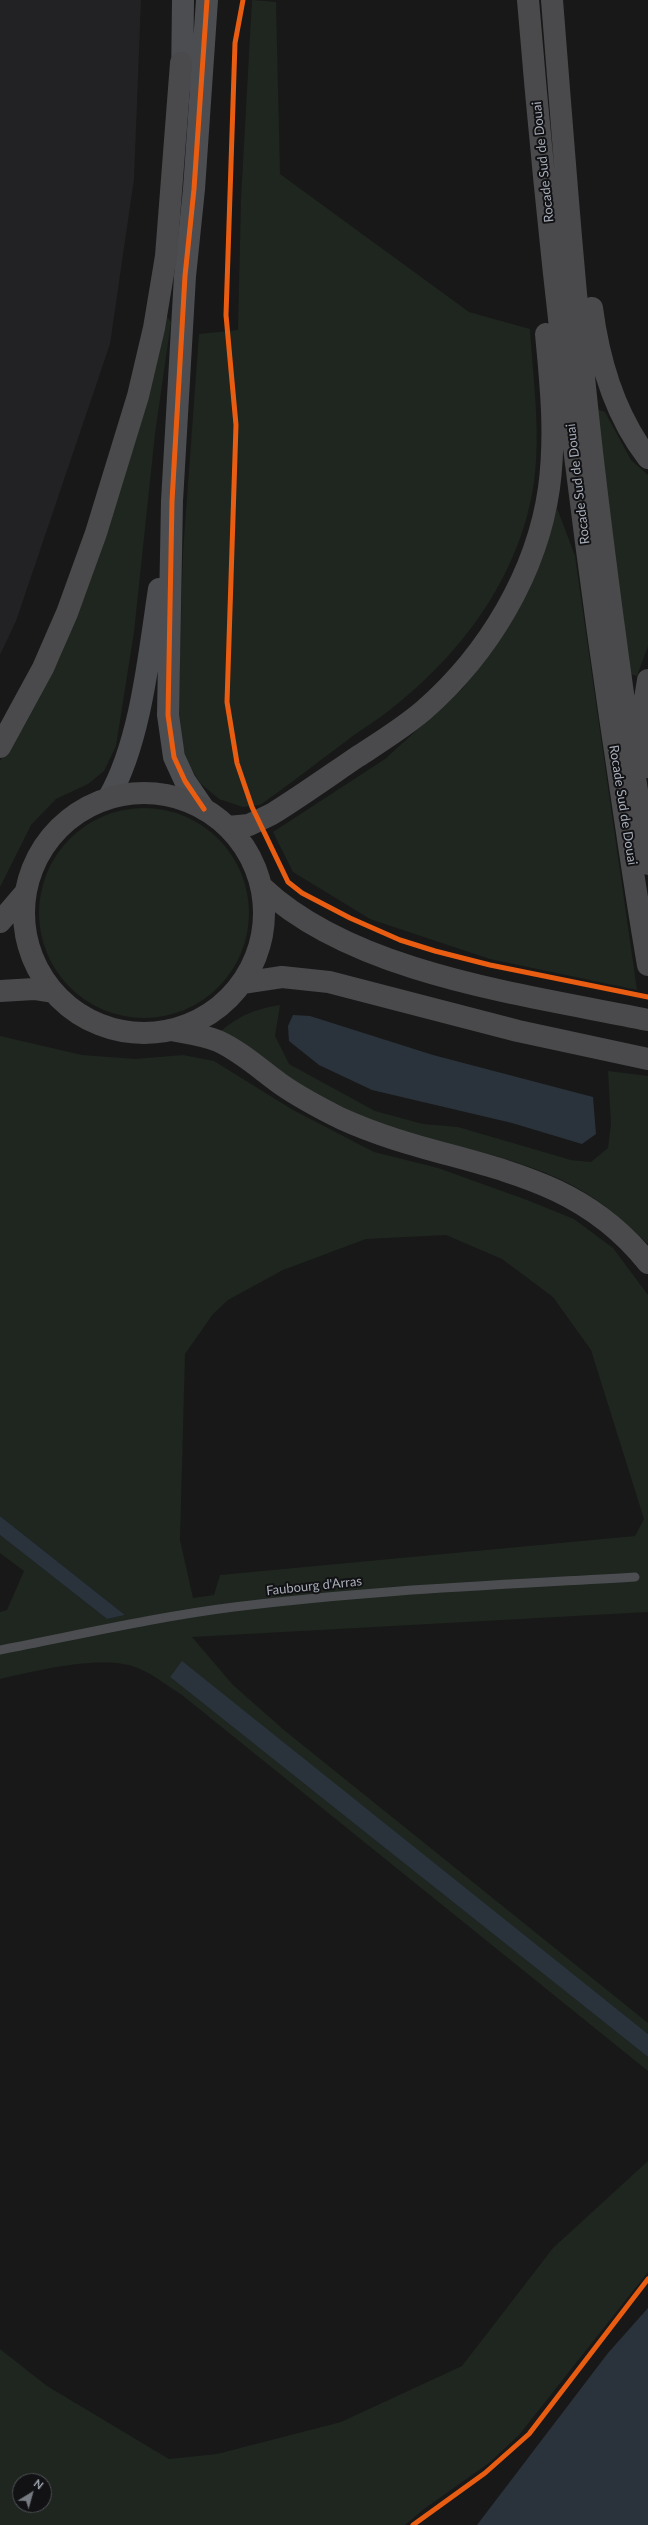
<!DOCTYPE html>
<style>
body{margin:0}
#map{position:relative;width:648px;height:2525px;overflow:hidden;background:#181818;font-family:Lato,sans-serif}
canvas{display:block}
.north{position:absolute;left:12px;top:2473px;width:40px;height:40px;box-sizing:border-box;background:#121214;border:1px solid #4e5056;border-radius:50%;rotate:37deg;font-size:11px;font-weight:700;line-height:16px;text-align:center;color:#a8aeba}
.north::after{content:'';display:block;margin:auto;width:14px;height:18px;background:#767a81;clip-path:polygon(50% 0,100% 100%,50% 72%,0 100%)}
</style>
<div id="map">
<canvas width="648" height="2525"></canvas>
<div class="north">N</div>
</div>
<script>
const ctx = document.querySelector('canvas').getContext('2d');
ctx.lineJoin = 'round';
function fillPath(path, color) {
  ctx.fillStyle = color;
  ctx.fill(path, 'evenodd');
}
function trace(path, color, width, dash) {
  ctx.strokeStyle = color;
  ctx.lineWidth = width;
  ctx.lineCap = dash ? 'butt' : 'round';
  ctx.setLineDash(dash || []);
  ctx.stroke(path);
}
function write(font, color, halo, rows, align = 'center') {
  ctx.font = font + ' Lato,sans-serif';
  ctx.lineWidth = 4;
  ctx.setLineDash([]);
  ctx.textBaseline = 'middle';
  ctx.strokeStyle = halo;
  ctx.fillStyle = color;
  for (const [text, x, y, turn = 0] of rows) {
    ctx.save();
    ctx.translate(x, y);
    ctx.rotate((+turn || 0) * Math.PI / 180);
    ctx.textAlign = isNaN(turn) ? turn : align;
    if (halo) ctx.strokeText(text, 0, 0);
    ctx.fillText(text, 0, 0);
    ctx.restore();
  }
}
fillPath(new Path2D(`
 M0 0H141L134 179 110 344 16 621 0 655Z`), '#222224');
fillPath(new Path2D(`
 M252 0 276 2 280 174 469 312 530 329C533 379 541 432 534 482 521 572 466 649 396 705 380 719 361 729 345 742 316 763 289 785 260 805L243 807 219 799 200 783 187 762 178 724 183 552 199 334 238 330 241 199Z
 M166 315 171 322 155 434 134 632 116 746 104 771 88 784 56 799 31 825 0 887V761L60 657 93 573Z
 M596 409 605 412 631 460 648 475V646L637 676 628 673Z
 M557 508 575 556 637 990 490 959 370 919 293 872 273 832 385 759 463 688 496 645 543 557Z
 M39 913a105 105 0 1 1 210 0a105 105 0 1 1-210 0Z
 M280 1005 275 1036 289 1064 375 1111 423 1124 458 1127 571 1160 591 1162 608 1148 611 1124 608 1071 648 1076V1244C619 1216 592 1193 555 1177 497 1151 431 1144 372 1120 317 1098 269 1065 221 1031 240 1015 256 1009 280 1005Z
 M0 1036 82 1055 135 1059 183 1055 214 1061 293 1110 374 1152 438 1168 527 1200 574 1219 613 1248 648 1295V1612L192 1637 233 1685 284 1730 648 2023V2034L182 1662 170 1677 648 2057V2071L182 1695C168 1686 154 1675 140 1669 105 1653 36 1671 0 1679V1612L7 1610 24 1571 0 1553V1535L107 1619 125 1615 0 1516ZM446 1235 502 1259 553 1297 591 1350 644 1519 635 1536 220 1575 214 1595 193 1598 180 1540 185 1354 213 1314 228 1300 283 1270 366 1239Z
 M648 2161V2272L519 2435 489 2463 424 2509 405 2525H0V2349L47 2386 169 2459 217 2454 341 2422 462 2366 553 2248ZM20 2481H44V2505H20Z`), '#1e261f');
fillPath(new Path2D(`
 M293 1015 310 1016 433 1055 593 1097 596 1134 582 1144 512 1123 372 1090 319 1065 289 1041 288 1026Z
 M0 1516 125 1615 107 1619 0 1535Z
 M182 1661 648 2034V2057L170 1677Z
 M648 2308V2525H477L608 2353Z`), '#2a333b');
trace(new Path2D(`
 M0 1650C78 1635 155 1617 234 1607 367 1590 501 1585 635 1577`), '#4c4d51', 9);
trace(new Path2D(`
 M182 83 183 0
 M109 797C141 741 149 654 159 589
 M204 809 185 781 174 757 168 715 172 501 185 276 194 189 207 0`), '#4c4d51', 22);
trace(new Path2D(`
 M0 747 43 668 67 613 96 533 138 396 154 328 166 256 181 63
 M24 913a120 120 0 1 1 240 0a120 120 0 1 1-240 0Z
 M262 887C354 974 527 995 648 1020
 M0 922 25 893
 M242 983 282 977 329 982 518 1031 648 1059
 M0 991 34 989 53 992`), '#4a4a4d', 22);
trace(new Path2D(`
 M528 0C548 242 576 483 611 724 623 804 634 885 648 965
 M552 0C564 151 575 302 592 452 608 590 627 727 648 864
 M592 308C599 362 614 414 648 458
 M647 767 643 712 648 680
 M228 827 249 825 272 814C301 796 329 776 357 757 380 742 403 728 424 710 488 654 537 573 549 488 556 436 551 386 546 334
 M171 1030C187 1033 203 1035 218 1041 242 1052 261 1070 282 1085 301 1098 320 1108 340 1118 450 1169 566 1159 648 1263`), '#4a4a4d', 22);
trace(new Path2D(`
 M243 0 235 43 226 315 236 425 227 702 237 763 252 807 288 882 302 893 350 918 400 940 435 951 490 965 648 997
 M204 809 185 781 174 757 168 715 172 501 185 276 194 189 207 0
 M413 2525 485 2473 529 2434 648 2279`), '#e95d12', 5);
write('13px', '#a8aeba', '#121214', [
 ["Rocade Sud de Douai",543,162,-96],
 ["Rocade Sud de Douai",578,484,-97],
 ["Rocade Sud de Douai",623,805,81],
 ["Faubourg d'Arras",314,1586,-6]
]);
</script>
